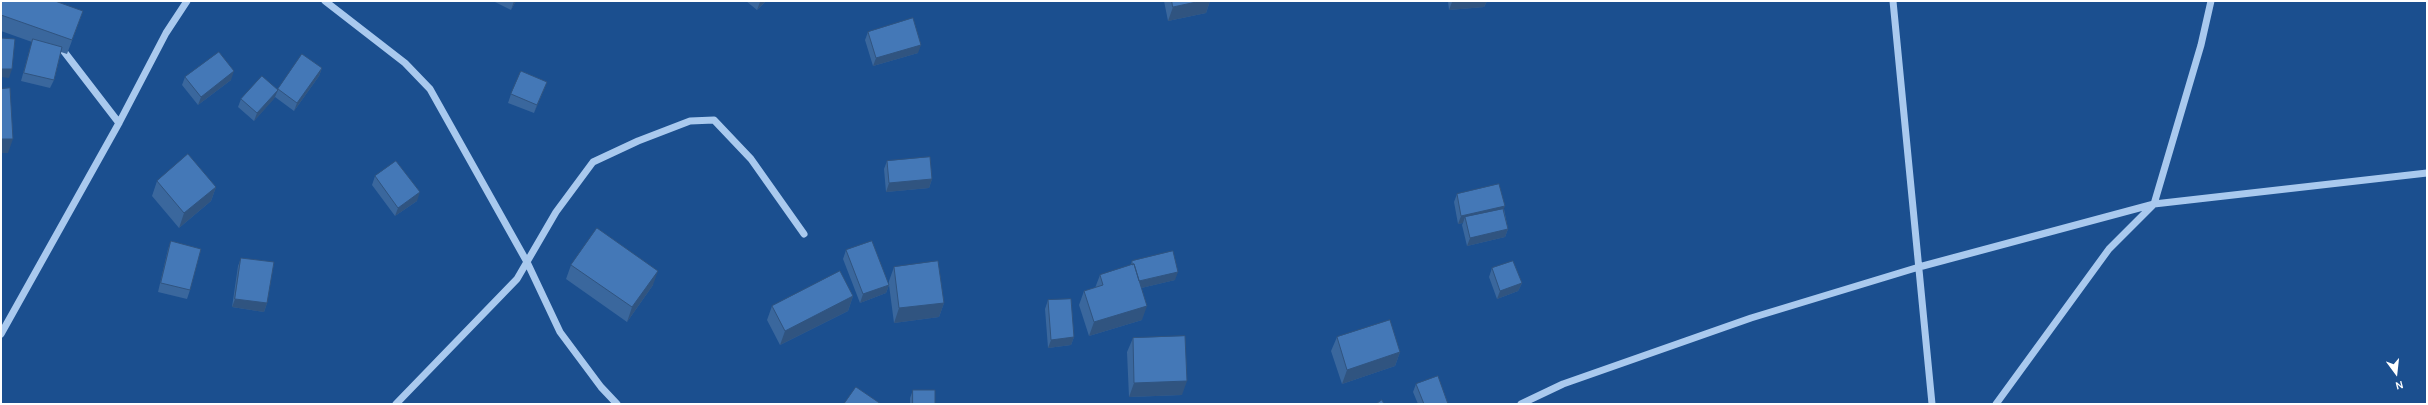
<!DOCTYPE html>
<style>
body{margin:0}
#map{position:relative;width:2428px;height:405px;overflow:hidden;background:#1b4f8f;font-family:Karla,sans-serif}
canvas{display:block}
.frame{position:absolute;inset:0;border:2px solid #fff;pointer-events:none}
.north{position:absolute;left:2376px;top:353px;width:40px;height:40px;-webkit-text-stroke:3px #1b4f8f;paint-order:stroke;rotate:165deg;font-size:11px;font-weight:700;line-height:16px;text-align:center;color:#fff}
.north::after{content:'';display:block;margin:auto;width:14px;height:18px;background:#fff;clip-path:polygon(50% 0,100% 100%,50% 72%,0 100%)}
</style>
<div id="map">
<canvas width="2428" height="405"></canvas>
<div class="frame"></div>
<div class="north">N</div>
</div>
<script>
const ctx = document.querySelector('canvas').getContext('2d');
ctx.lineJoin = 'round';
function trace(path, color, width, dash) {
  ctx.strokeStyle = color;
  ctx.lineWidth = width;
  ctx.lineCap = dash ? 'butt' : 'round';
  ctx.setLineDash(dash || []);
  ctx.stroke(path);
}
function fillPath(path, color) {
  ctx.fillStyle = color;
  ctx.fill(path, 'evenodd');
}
trace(new Path2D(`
 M325 1 405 63 430 89 527 262 560 332 601 387 617 404
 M1893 1 1932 404
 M59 45 119 123
 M1 334 119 123 166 33 187 1
 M396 404 517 279 556 212 593 162 638 141 690 121 714 120 751 159 804 234
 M1521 404 1563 384 1751 318 1919 267 2154 204 2427 173
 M1996 404 2109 249 2154 204 2201 45 2211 1`), '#a9c9ee', 7);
fillPath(new Path2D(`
 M1 1 83 11 67 54 61 52 54 80 50 88 21 81 30 48 32 42 1 31Z
 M493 1H516L511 10Z
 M746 1H766L757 10Z
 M1164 1H1210L1206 13 1168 21Z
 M1448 1H1487L1484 7 1449 10Z
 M868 32 918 53 873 66 865 40Z
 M322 68 319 76 294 111 275 97 254 121 238 107 241 99 277 90 278 89Z
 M185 77 231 80 198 105 182 85Z
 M547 82 534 113 508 103 511 94Z
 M887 161 932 179 929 188 886 192 884 169Z
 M375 176 417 201 395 216 372 185Z
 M157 181 216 187 211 201 179 228 152 196Z
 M1457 194 1504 209 1508 229 1505 237 1467 246 1462 225 1463 223 1458 224 1454 202Z
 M171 241 190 290 187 299 158 292 168 249Z
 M846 250 889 284V281L894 267 944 303 939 317 894 323 889 285 886 293 860 303 843 259Z
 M241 258 267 303 264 312 232 307 238 266Z
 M1132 261 1175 280 1141 288 1142 320 1089 336 1079 305 1084 291 1095 288 1100 275 1130 266Z
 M571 265 653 285 627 322 566 279Z
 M1492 268 1522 283 1518 291 1497 299 1489 277Z
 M853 296 848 311 780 345 767 320 772 306Z
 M1048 300 1074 337 1071 345 1048 348 1045 309Z
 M1337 337 1400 352 1395 366 1342 384 1331 351Z
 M1133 338 1182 395 1129 397 1127 352Z
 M1416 384 1448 404H1418L1413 392Z
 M913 390 935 404H910V398Z`), '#3a679d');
fillPath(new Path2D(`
 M514 1H516L511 10Z
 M761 1H766L757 10 760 2Z
 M1201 1H1210L1206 13 1168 21 1173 7Z
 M1462 1H1487L1484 7 1449 10 1452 2Z
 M921 45 918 53 873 66 876 58Z
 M322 68 319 76 294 111 297 103Z
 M1 69H12L9 78 1 77Z
 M234 71 231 80 198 105 201 97Z
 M547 82 544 90 534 113 537 105Z
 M278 90 274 99 254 121 257 113Z
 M1 139H13L8 153H1Z
 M932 179 929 188 886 192 889 183Z
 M216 187 211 201 179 228 184 213Z
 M420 192 417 201 395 216 398 208Z
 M1505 206 1502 214 1465 217 1463 223 1458 224 1461 216Z
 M1508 229 1505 237 1467 246 1470 238Z
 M658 271 653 285 627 322 632 307Z
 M1178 272 1175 280 1133 290 1136 282Z
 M1522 283 1518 291 1497 299 1500 291Z
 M889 285 886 293 860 303 863 294Z
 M853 296 848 311 780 345 785 331Z
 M235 299 267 303 264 312 232 307Z
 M944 303 939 317 894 323 899 308Z
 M1147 306 1142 320 1089 336 1094 322Z
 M1074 337 1071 345 1048 348 1051 340Z
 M1400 352 1395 366 1342 384 1347 370Z
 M1187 381 1182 395 1129 397 1134 383Z`), '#305480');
const building = new Path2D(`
 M1 1H55L83 11 72 40 1 15Z
 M1172 1H1201L1173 7Z
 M913 18 921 45 876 58 868 32Z
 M1 38 15 39 12 69H1Z
 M33 39 62 47 54 80 24 73Z
 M219 52 234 71 201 97 185 77Z
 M302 54 322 68 297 103 278 89Z
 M521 71 547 82 537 105 511 94Z
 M262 76 278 90 257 113 241 99Z
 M10 88 13 139H1V89Z
 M188 154 216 187 184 213 157 181Z
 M930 157 932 179 889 183 887 161Z
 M396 161 420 192 398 208 375 176Z
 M1499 184 1505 206 1461 216 1457 194Z
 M1503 209 1508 229 1470 238 1465 217Z
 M597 228 658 271 632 307 571 265Z
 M171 241 201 249 190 290 161 283Z
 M872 241 889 285 863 294 846 250Z
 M1173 251 1178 272 1139 281 1134 264 1132 265V261Z
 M241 258 274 262 267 303 235 299Z
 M938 261 944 303 899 308 894 267Z
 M1513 261 1522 283 1500 291 1492 268Z
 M1134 264 1147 306 1094 322 1084 291 1103 285 1100 275Z
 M840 271 853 296 785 331 772 306Z
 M1071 299 1074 337 1051 340 1048 300Z
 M1390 320 1400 352 1347 370 1337 337Z
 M1185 336 1187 381 1134 383 1133 338Z
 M1438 376 1448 404H1424L1416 384Z
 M856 387 881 404H844Z
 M913 390H935V404H913Z
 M1382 400 1384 404H1376Z`);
fillPath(building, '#4478b7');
trace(building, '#305480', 1);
</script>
